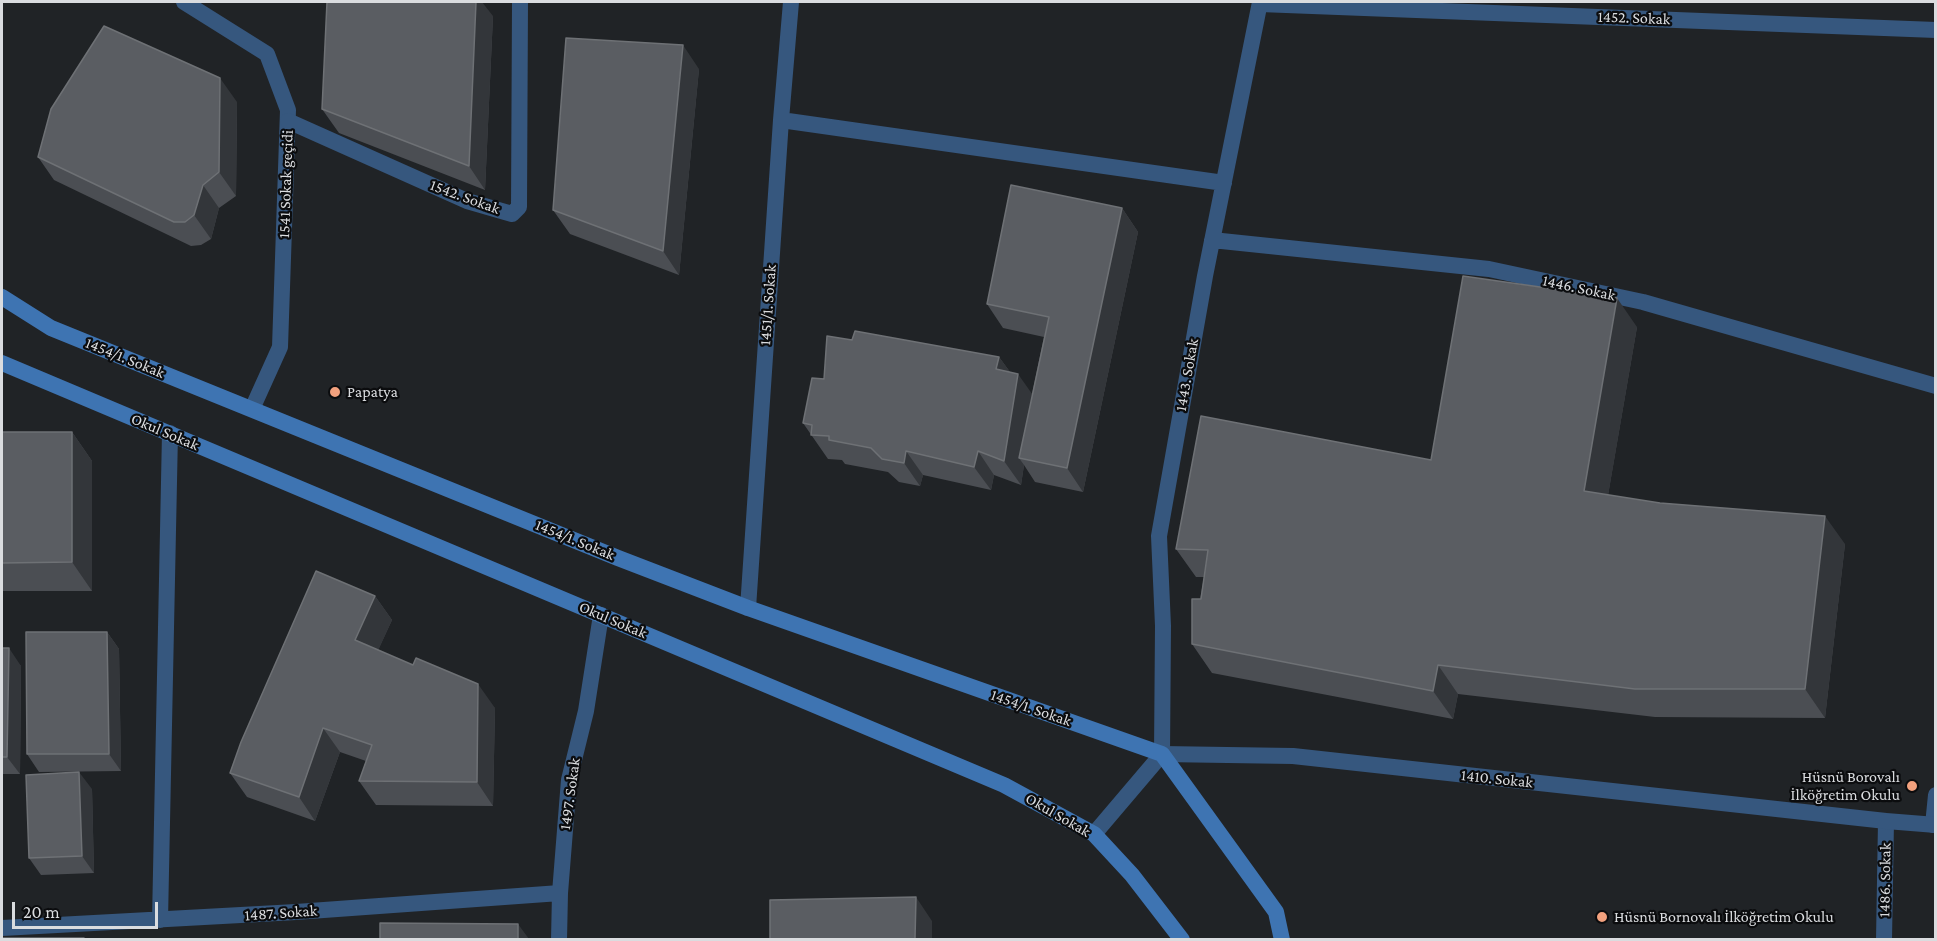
<!DOCTYPE html>
<meta charset="utf-8">
<style>
body{margin:0}
#map{position:relative;width:1937px;height:941px;overflow:hidden;background:#202326;font-family:"Crimson Pro",serif}
canvas{display:block}
.frame{position:absolute;inset:0;border:3px solid #dadcdf;pointer-events:none}
.scale{position:absolute;left:12px;top:902px;width:146px;height:27px;box-sizing:border-box;border:3px solid #dadcdf;border-top:0;padding-left:8px;font-size:18px;line-height:21px;white-space:nowrap;color:#dadcdf;-webkit-text-stroke:4px #0b0c0e;paint-order:stroke}
</style>
<div id="map">
<canvas width="1937" height="941"></canvas>
<div class="frame"></div>
<div class="scale">20 m</div>
</div>
<script>
const ctx = document.querySelector('canvas').getContext('2d');
ctx.lineJoin = 'round';
function trace(path, color, width, dash) {
  ctx.strokeStyle = color;
  ctx.lineWidth = width;
  ctx.lineCap = dash ? 'butt' : 'round';
  ctx.setLineDash(dash || []);
  ctx.stroke(path);
}
function fillPath(path, color) {
  ctx.fillStyle = color;
  ctx.fill(path, 'evenodd');
}
function write(font, color, halo, rows, align = 'center') {
  ctx.font = font + ' "Crimson Pro",serif';
  ctx.lineWidth = 4.5;
  ctx.setLineDash([]);
  ctx.textBaseline = 'middle';
  ctx.strokeStyle = halo;
  ctx.fillStyle = color;
  for (const [text, x, y, turn = 0] of rows) {
    ctx.save();
    ctx.translate(x, y);
    ctx.rotate((+turn || 0) * Math.PI / 180);
    ctx.textAlign = isNaN(turn) ? turn : align;
    if (halo) ctx.strokeText(text, 0, 0);
    ctx.fillText(text, 0, 0);
    ctx.restore();
  }
}
trace(new Path2D(`
 M184 2 267 54 288 110 280 347 252 409`), '#36577e', 16);
trace(new Path2D(`
 M1260 4 1936 30
 M781 120 1224 183
 M288 121 467 201 512 214 519 207 520 2
 M1212 240 1489 269 1643 302 1936 386
 M748 608 781 120 791 2
 M1162 754 1163 626 1159 536 1205 276 1260 2
 M1933 825 1936 795
 M160 920 170 433
 M2 928 296 912 560 893
 M559 940 560 893 569 780 586 711 601 615
 M1884 940 1886 821`), '#36577e', 16);
trace(new Path2D(`
 M1094 834 1162 754 1293 756 1886 821 1936 825`), '#36577e', 16);
trace(new Path2D(`
 M2 297 51 328 618 558 748 608 1162 754 1276 912 1282 940
 M2 363 1004 785 1094 834 1132 875 1182 940`), '#3e74b2', 16);
fillPath(new Path2D(`
 M493 16 485 190 339 133 322 109Z
 M699 69 679 275 570 234 553 210Z
 M237 102 236 196 219 208 211 239 201 245 191 246 54 180 38 157Z
 M1122 208 1138 232 1083 492 1035 482 1024 465 1021 485 994 475 991 490 923 475 920 486 899 482 888 472 845 464 842 460 828 459 803 423 824 379 852 340 999 357 1010 372 1032 394 1044 337 1003 328 987 304Z
 M1637 327 1608 495 1845 544 1825 718 1655 717 1458 694 1453 719 1212 673 1192 644 1204 577H1196L1176 549 1431 460Z
 M2 432H72L92 461V591H2Z
 M375 596 392 620 378 650 495 708 493 806 376 805 359 781 366 761 340 752 315 821 247 797 230 773Z
 M107 632 119 649 121 771 39 772 27 754Z
 M2 648 21 666 20 774H2Z
 M92 789 94 873 41 875 29 858Z`), '#4b4e53');
fillPath(new Path2D(`
 M476 2H482L493 16 485 190 469 166Z
 M683 45 699 69 679 275 663 251Z
 M220 78 237 102 236 196 219 172Z
 M203 185 219 208 211 239 194 215Z
 M1122 208 1138 232 1083 492 1067 468Z
 M1617 298 1637 327 1604 519 1584 491Z
 M999 357 1016 380 996 369Z
 M1018 374 1035 398 1019 458 1024 465 1021 485 1004 461Z
 M72 432 92 461V591L72 562Z
 M906 451 923 475 920 486 904 463Z
 M978 451 994 475 991 490 974 467Z
 M1825 516 1845 544 1825 718 1805 689Z
 M375 596 392 620 372 664 355 640Z
 M107 632 119 649 121 771 109 754Z
 M9 648 21 666 20 774 7 757Z
 M1438 665 1458 694 1453 719 1433 691Z
 M478 684 495 708 493 806 477 782Z
 M323 728 340 752 315 821 299 797Z
 M79 772 92 789 94 873 82 856Z
 M916 897 932 921V939H915Z
 M518 924 529 939H518Z`), '#33363a');
const building = new Path2D(`
 M327 2H476L469 166 322 109Z
 M104 26 220 78 219 172 203 185 194 215 185 222H174L38 157 51 109Z
 M566 38 683 45 663 251 553 210Z
 M1011 185 1122 208 1067 468 1019 458 1049 317 987 304Z
 M1463 276 1617 298 1584 491 1660 503 1825 516 1805 689H1635L1438 665 1433 691 1192 644V599H1201L1208 550 1176 549 1201 416 1431 460Z
 M855 331 999 357 996 369 1018 374 1004 461 978 451 974 467 906 451 904 463 882 459 871 448 829 440V436L811 435 812 425 803 423 812 378 824 379 827 336 852 340Z
 M2 432H72V562L2 563Z
 M316 571 375 596 355 640 413 665 416 658 478 684 477 782 359 781 372 745 323 728 299 797 230 773 241 742Z
 M26 632H107L109 754H27Z
 M2 648H9L7 757H2Z
 M79 772 82 856 29 858 26 775Z
 M916 897 915 939H770V900Z
 M380 923 518 924V939H380Z
 M2 938H84V939H2Z`);
fillPath(building, '#5a5d62');
trace(building, '#6e7175', 1.5);
for (const [x, y, r, color] of [
 [335,392,6,"#f2a17e"],
 [1912,786,6,"#f2a17e"],
 [1602,917,6,"#f2a17e"]
]) {
  const dot = new Path2D();
  dot.arc(x, y, r, 0, 2 * Math.PI);
  ctx.fillStyle = color;
  ctx.fill(dot);
  trace(dot, '#0b0c0e', 2);
}
write('16px', '#dadcdf', '#0b0c0e', [
 ["1452. Sokak",1634,18,2],
 ["1541 Sokak geçidi",286,184,-88],
 ["1542. Sokak",465,197,20],
 ["1446. Sokak",1579,288,12],
 ["1451/1. Sokak",768,305,-86],
 ["1454/1. Sokak",125,358,22],
 ["1443. Sokak",1187,375,-80],
 ["Okul Sokak",165,432,23],
 ["1454/1. Sokak",575,540,22],
 ["Okul Sokak",613,620,23],
 ["1454/1. Sokak",1031,708,19],
 ["1410. Sokak",1497,779,6],
 ["1497. Sokak",570,794,-82],
 ["Okul Sokak",1058,815,30],
 ["1486. Sokak",1885,880,-89],
 ["1487. Sokak",281,913,-4]
]);
write('16px', '#dadcdf', '#0b0c0e', [
 ["Papatya",347,392],
 ["Hüsnü Borovalı",1900,777,"right"],
 ["İlköğretim Okulu",1900,795,"right"],
 ["Hüsnü Bornovalı İlköğretim Okulu",1614,917]
], 'left');
</script>
